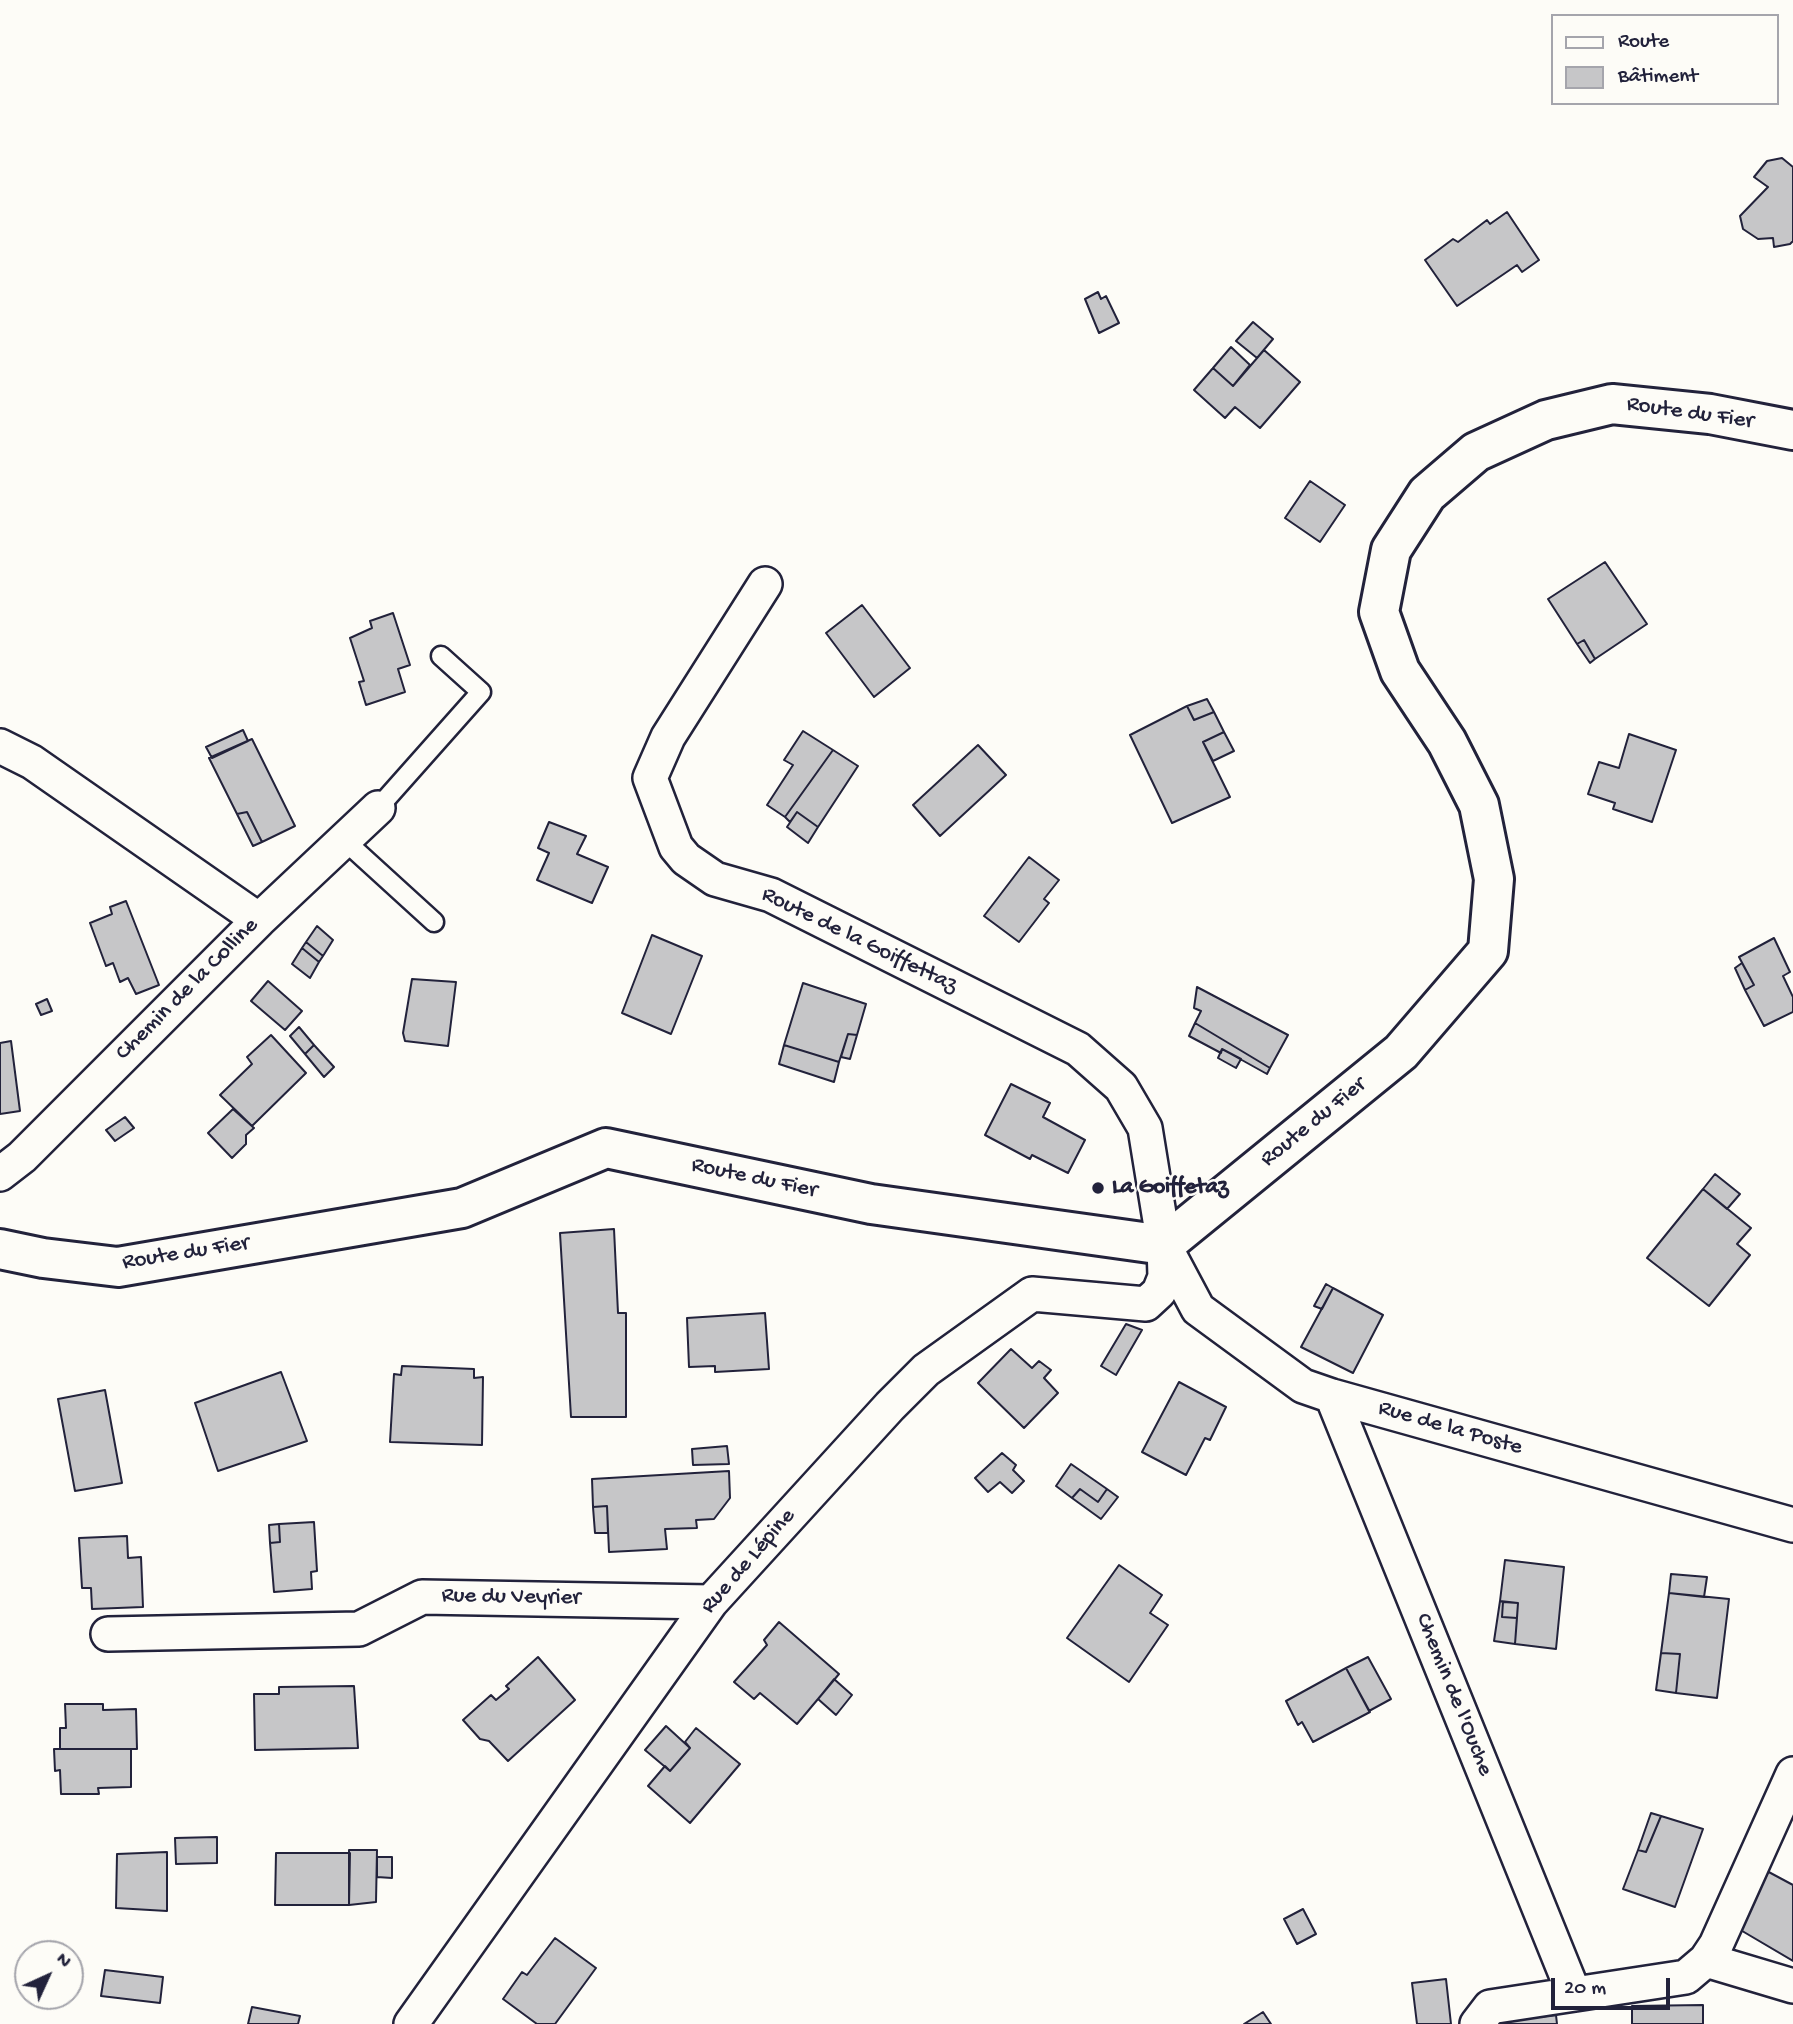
<!DOCTYPE html>
<meta charset="utf-8">
<style>
body{margin:0}
#map{position:relative;width:1793px;height:2024px;overflow:hidden;background:#fdfcf7;font-family:"Gochi Hand",sans-serif}
canvas{display:block}
.legend{position:absolute;left:1551px;top:14px;width:228px;height:91px;box-sizing:border-box;background:#fdfcf7;border:2px solid #a5a5ac;margin:0;padding:9px 12px;list-style:none;font-size:21px;color:#22223b}
.legend li{display:flex;align-items:center;gap:14px;height:35px}
.legend b{width:35px;border:2px solid #a5a5ac}
.north{position:absolute;left:14px;top:1940px;width:70px;height:70px;box-sizing:border-box;background:#fdfcf7;border:2px solid #a5a5ac;border-radius:50%;rotate:45deg;font-size:19px;font-weight:700;line-height:28px;text-align:center;color:#22223b}
.north::after{content:'';display:block;margin:auto;width:24px;height:32px;background:#22223b;clip-path:polygon(50% 0,100% 100%,50% 72%,0 100%)}
.scale{position:absolute;left:1551px;top:1978px;width:119px;height:32px;box-sizing:border-box;border:4px solid #22223b;border-top:0;padding-left:9px;font-size:21px;line-height:24px;white-space:nowrap;color:#22223b;-webkit-text-stroke:5px #fdfcf7;paint-order:stroke}
</style>
<div id="map">
<canvas width="1793" height="2024"></canvas>
<ul class="legend">
<li><b style="height:9px;background:#fdfcf7"></b>Route</li>
<li><b style="height:19px;background:#c6c6c8"></b>Bâtiment</li>
</ul>
<div class="north">N</div>
<div class="scale">20 m</div>
</div>
<script>
const ctx = document.querySelector('canvas').getContext('2d');
ctx.lineJoin = 'round';
function fillPath(path, color) {
  ctx.fillStyle = color;
  ctx.fill(path, 'evenodd');
}
function trace(path, color, width, dash) {
  ctx.strokeStyle = color;
  ctx.lineWidth = width;
  ctx.lineCap = dash ? 'butt' : 'round';
  ctx.setLineDash(dash || []);
  ctx.stroke(path);
}
function write(font, color, halo, rows, align = 'center') {
  ctx.font = font + ' "Gochi Hand",sans-serif';
  ctx.lineWidth = 5;
  ctx.setLineDash([]);
  ctx.textBaseline = 'middle';
  ctx.strokeStyle = halo;
  ctx.fillStyle = color;
  for (const [text, x, y, turn = 0] of rows) {
    ctx.save();
    ctx.translate(x, y);
    ctx.rotate((+turn || 0) * Math.PI / 180);
    ctx.textAlign = isNaN(turn) ? turn : align;
    if (halo) ctx.strokeText(text, 0, 0);
    ctx.fillText(text, 0, 0);
    ctx.restore();
  }
}
const building = new Path2D(`
 M1782 158 1793 167V241L1790 244 1774 247 1773 238 1758 239 1743 229 1740 216 1768 187 1754 177 1767 161Z
 M1507 212 1539 260 1522 272 1517 265 1457 306 1425 260 1453 239 1458 242 1487 220 1490 224Z
 M1098 292 1101 299 1106 296 1119 323 1099 333 1085 299Z
 M1253 322 1273 339 1257 358 1236 341Z
 M1231 347 1250 365 1233 386 1213 368Z
 M1264 350 1300 382 1260 428 1235 407 1225 418 1194 390 1213 368 1233 386Z
 M1310 481 1345 505 1320 542 1285 518Z
 M1605 562 1647 624 1595 659 1584 640 1577 644 1548 599Z
 M862 605 910 668 874 697 826 633Z
 M393 613 410 665 398 669 405 692 366 705 359 682 364 681 350 638 372 628 370 621Z
 M1584 640 1595 659 1590 663 1577 644Z
 M1207 699 1214 712 1194 720 1187 706Z
 M1187 706 1194 720 1214 712 1224 732 1203 742 1230 797 1172 823 1130 735Z
 M243 730 248 741 212 758 206 747Z
 M803 731 833 750 785 817 767 805 793 765 784 760Z
 M1224 732 1234 751 1213 761 1203 742Z
 M1629 734 1676 750 1652 822 1613 809 1615 803 1588 794 1599 762 1619 768Z
 M252 739 295 826 262 842 247 812 237 814 209 758Z
 M978 745 1006 775 940 836 913 805Z
 M833 750 858 766 818 827 797 812 790 822 785 817Z
 M247 812 262 842 253 846 237 814Z
 M797 812 818 827 808 843 787 827Z
 M549 822 586 836 577 854 608 867 592 903 537 880 549 853 538 848Z
 M1029 857 1059 880 1044 899 1049 903 1019 942 984 916Z
 M126 901 159 985 136 994 128 978 120 982 113 963 106 966 90 923 112 914 110 907Z
 M317 926 333 940 323 956 306 942Z
 M652 935 702 956 671 1034 622 1013Z
 M1774 938 1790 972 1783 976 1793 997V1012L1764 1026 1745 990 1754 985 1739 957Z
 M306 942 323 956 319 962 302 948Z
 M302 948 319 962 310 978 292 964Z
 M1742 963 1754 985 1745 990 1735 968Z
 M412 979 456 982 448 1046 405 1041 403 1033Z
 M268 981 302 1011 285 1030 251 1001Z
 M803 983 866 1004 857 1035 848 1034 839 1062 784 1045Z
 M1197 987 1288 1035 1270 1068 1195 1023 1201 1011 1194 1008Z
 M47 999 52 1011 41 1015 36 1004Z
 M1195 1023 1270 1068 1267 1074 1222 1049 1221 1053 1189 1036Z
 M299 1027 314 1045 305 1054 290 1036Z
 M848 1034 857 1035 850 1059 841 1057Z
 M271 1035 306 1073 252 1126 220 1095 252 1064 247 1057Z
 M11 1041 20 1111 0 1114V1043Z
 M314 1045 334 1067 324 1077 305 1054Z
 M784 1045 839 1062 834 1082 779 1064Z
 M1222 1049 1241 1059 1236 1068 1218 1058Z
 M1011 1084 1050 1103 1043 1117 1085 1140 1068 1173 1032 1155 1030 1159 985 1135Z
 M233 1109 254 1128 246 1135V1144L232 1158 208 1133Z
 M125 1117 134 1128 115 1141 106 1130Z
 M1715 1174 1740 1194 1727 1209 1703 1189Z
 M1703 1189 1751 1228 1737 1244 1750 1255 1709 1306 1647 1258Z
 M614 1229 618 1313H626V1417H571L560 1233Z
 M1326 1284 1333 1288 1322 1309 1314 1306Z
 M1333 1288 1383 1315 1353 1373 1301 1347Z
 M765 1313 769 1369 715 1372V1366L689 1367 687 1318Z
 M1126 1324 1142 1330 1116 1375 1101 1366Z
 M1011 1349 1032 1368 1039 1361 1051 1370 1044 1378 1058 1393 1024 1428 978 1383Z
 M402 1366 474 1369V1378L483 1377 482 1445 390 1442 394 1374 401 1375Z
 M281 1372 307 1441 218 1471 195 1403Z
 M1179 1382 1226 1407 1210 1440 1205 1438 1186 1475 1142 1452Z
 M105 1390 122 1483 75 1491 58 1399Z
 M727 1446 729 1464 693 1465 692 1449Z
 M1002 1453 1016 1465 1013 1470 1024 1481 1012 1493 1000 1482 988 1492 975 1478Z
 M1071 1464 1107 1489 1098 1502 1080 1489 1072 1498 1056 1486Z
 M729 1471 730 1498 714 1519 696 1520 697 1528 665 1529 667 1549 609 1552 607 1506 593 1507 592 1479Z
 M1080 1489 1098 1502 1107 1489 1118 1497 1101 1519 1072 1498Z
 M607 1506 608 1533H595L593 1507Z
 M314 1522 317 1571 311 1572 312 1589 274 1592 270 1543 280 1542 279 1524Z
 M279 1524 280 1542 270 1543 269 1525Z
 M127 1536 128 1558 141 1557 143 1607 92 1609 91 1588H82L79 1538Z
 M1505 1560 1564 1567 1556 1649 1515 1644 1518 1603 1500 1601Z
 M1119 1565 1162 1595 1150 1613 1168 1625 1129 1682 1067 1638Z
 M1671 1574 1707 1577 1704 1597 1669 1593Z
 M1669 1593 1729 1599 1717 1698 1676 1693 1680 1654 1661 1653Z
 M1500 1601 1503 1602 1502 1617 1517 1618 1515 1644 1494 1641Z
 M1503 1602 1518 1603 1517 1618 1502 1617Z
 M779 1622 839 1674 797 1724 760 1693 754 1699 734 1682 767 1645 764 1640Z
 M1661 1653 1680 1654 1676 1693 1656 1690Z
 M538 1657 575 1700 508 1761 489 1741 480 1739 463 1720 491 1695 496 1700 509 1689 506 1686Z
 M1368 1657 1391 1699 1369 1711 1346 1668Z
 M1346 1668 1370 1712 1313 1742 1302 1722 1298 1725 1286 1701Z
 M834 1679 852 1695 836 1715 818 1699Z
 M354 1686 358 1748 255 1750 254 1694H279V1687Z
 M65 1704H103V1710L136 1709 137 1749H60V1728H66Z
 M666 1726 690 1748 670 1771 645 1750Z
 M696 1728 740 1764 690 1823 648 1786 665 1766 670 1771 690 1748 685 1742Z
 M54 1749H131V1787L98 1788 99 1794H61L60 1770 55 1771Z
 M1651 1813 1661 1816 1646 1852 1638 1850Z
 M1661 1816 1703 1829 1675 1907 1623 1889 1638 1850 1646 1852Z
 M217 1837V1863L176 1864 175 1838Z
 M349 1850H377L376 1902 349 1905Z
 M167 1852V1911L116 1908 117 1854Z
 M276 1853H350L349 1905H275Z
 M377 1857H392V1878L377 1877Z
 M1765 1870 1793 1885V1961L1732 1925Z
 M1303 1909 1316 1934 1297 1944 1284 1919Z
 M555 1938 596 1968 555 2024H537L503 1999 522 1972 527 1975Z
 M105 1970 163 1977 160 2003 101 1996Z
 M1446 1979 1451 2024H1417L1412 1983Z
 M1703 2005V2024H1632V2006Z
 M252 2007 300 2016 298 2024H248Z
 M1263 2012 1271 2024H1244Z
 M1556 2015 1557 2024H1496L1495 2022Z`);
fillPath(building, '#c6c6c8');
trace(building, '#22223b', 2);
const lane = new Path2D(`
 M378 808 481 692 441 656
 M344 840 434 922`);
const street = new Path2D(`
 M0 746 32 762 259 920
 M0 1174 22 1157 259 920 378 808
 M1165 1247 1198 1309 1303 1386 1332 1396 1793 1525
 M1332 1396 1574 1994
 M108 1634 359 1629 422 1597 711 1602
 M1706 1960 1793 1986
 M411 2024 711 1602 890 1406 926 1370 1032 1294 1146 1304 1159 1292 1165 1277 1164 1245 1145 1128 1121 1087 1078 1049 771 895 715 879 686 859 676 847 650 778 668 737 765 584
 M1477 2024 1490 2007 1686 1977 1706 1960 1716 1945 1793 1774`);
const secondary = new Path2D(`
 M0 1249 43 1258 118 1267 462 1208 606 1148 871 1204 1164 1245 1401 1052 1488 951 1494 879 1479 805 1447 742 1400 671 1379 612 1391 550 1427 494 1476 452 1546 420 1612 404 1710 414 1793 430`);
trace(lane, '#22223b', 23);
trace(street, '#22223b', 38);
trace(secondary, '#22223b', 44);
trace(lane, '#fdfcf7', 18);
trace(street, '#fdfcf7', 33);
trace(secondary, '#fdfcf7', 38);
for (const [x, y, r, color] of [
 [1098,1188,7,"#22223b"]
]) {
  const dot = new Path2D();
  dot.arc(x, y, r, 0, 2 * Math.PI);
  ctx.fillStyle = color;
  ctx.fill(dot);
  trace(dot, '#fdfcf7', 2.5);
}
write('23px', '#22223b', '#fdfcf7', [
 ["Route du Fier",1690,414,8],
 ["Route de la Goiffettaz",859,941,26],
 ["Chemin de la Colline",188,990,-45],
 ["Route du Fier",1314,1123,-39],
 ["Route du Fier",754,1179,12],
 ["Route du Fier",186,1254,-9],
 ["Rue de la Poste",1450,1429,16],
 ["Rue de Lépine",749,1562,-49],
 ["Rue du Veyrier",511,1598,1],
 ["Chemin de l'Ouche",1453,1695,68]
]);
write('bold 23px', '#22223b', '#fdfcf7', [
 ["La Goiffetaz",1112,1188]
], 'left');
</script>
